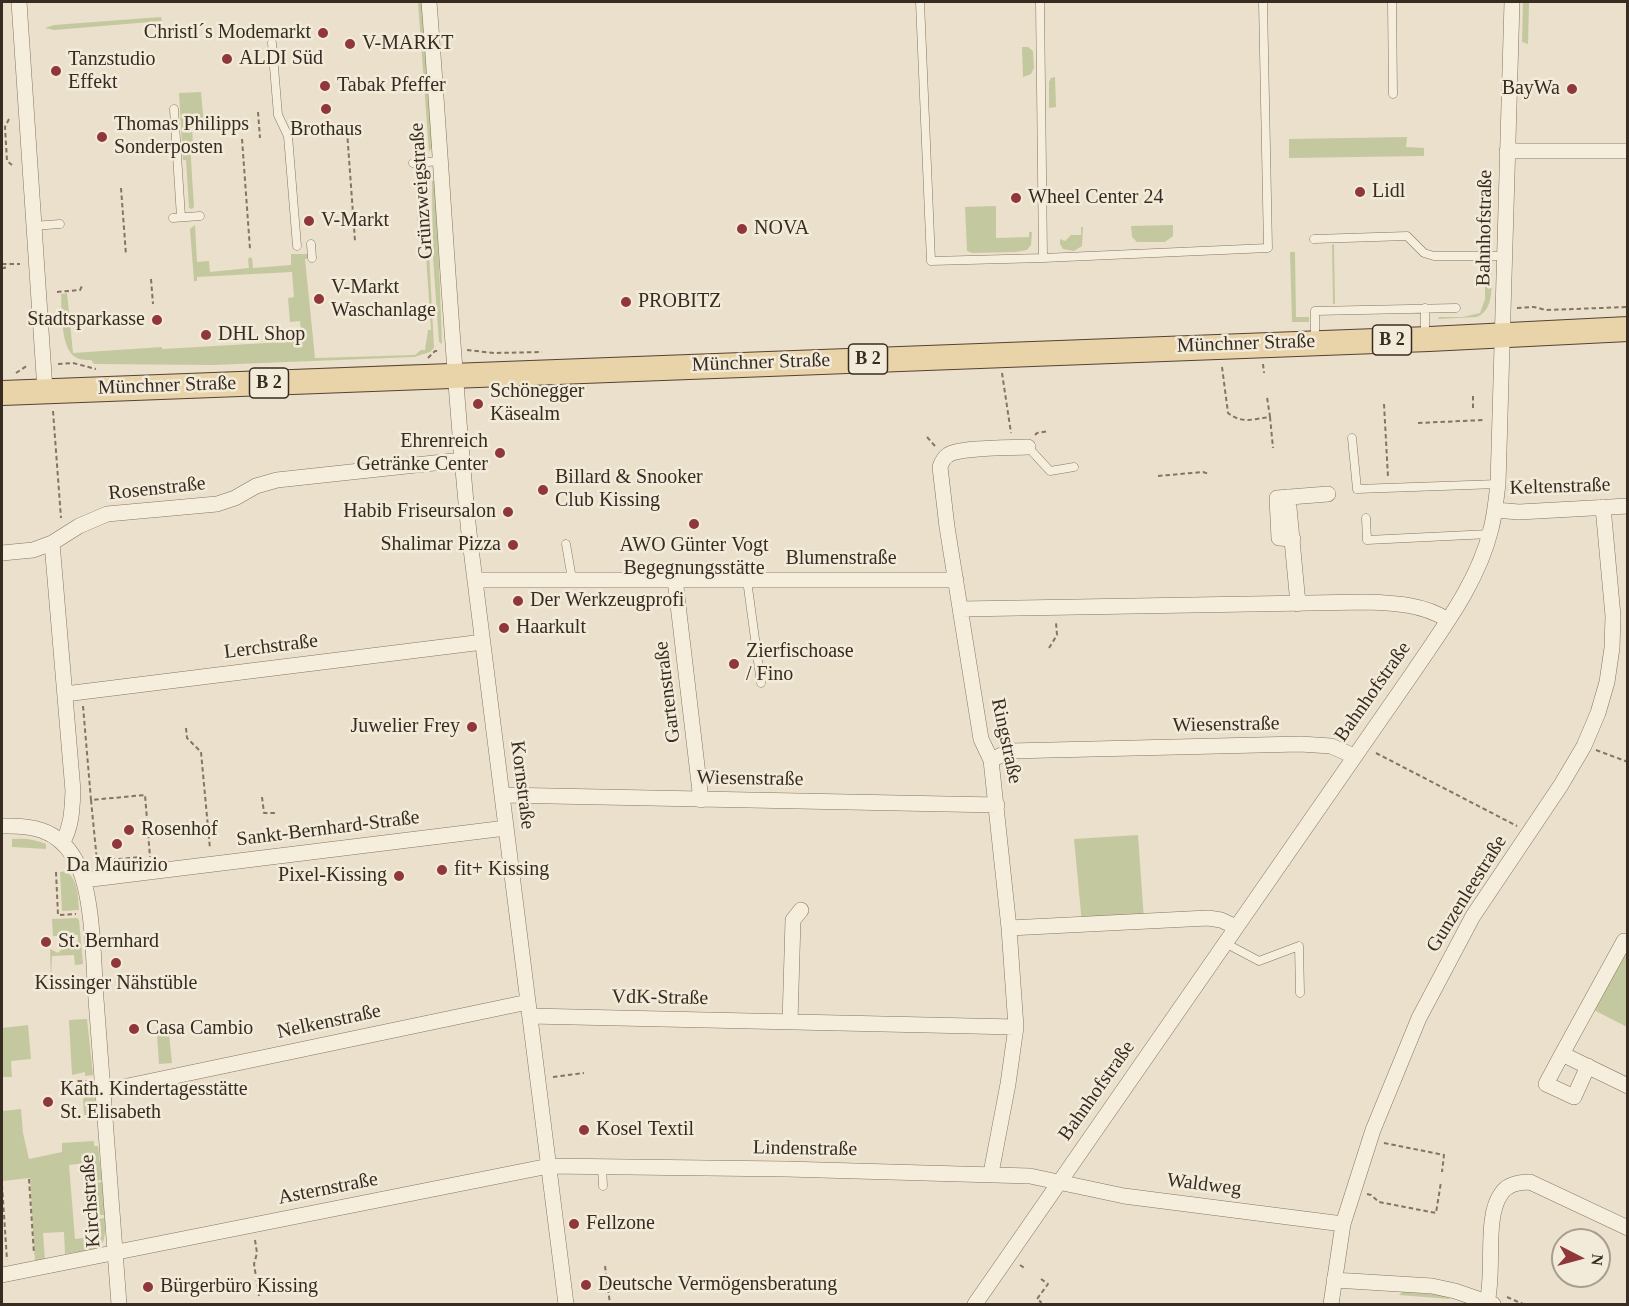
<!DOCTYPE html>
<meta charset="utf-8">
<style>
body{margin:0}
#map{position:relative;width:1629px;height:1306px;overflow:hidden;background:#ebe0cb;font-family:"Times New Roman",serif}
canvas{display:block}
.frame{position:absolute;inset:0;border:3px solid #382c22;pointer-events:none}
.north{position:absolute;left:1551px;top:1228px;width:60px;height:60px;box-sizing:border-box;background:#f3ebda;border:2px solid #a89f90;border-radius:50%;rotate:96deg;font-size:16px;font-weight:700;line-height:24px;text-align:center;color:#382c22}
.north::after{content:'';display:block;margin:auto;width:21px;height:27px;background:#8f3739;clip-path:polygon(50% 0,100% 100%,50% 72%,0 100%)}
</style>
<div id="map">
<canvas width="1629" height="1306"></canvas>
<div class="frame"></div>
<div class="north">N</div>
</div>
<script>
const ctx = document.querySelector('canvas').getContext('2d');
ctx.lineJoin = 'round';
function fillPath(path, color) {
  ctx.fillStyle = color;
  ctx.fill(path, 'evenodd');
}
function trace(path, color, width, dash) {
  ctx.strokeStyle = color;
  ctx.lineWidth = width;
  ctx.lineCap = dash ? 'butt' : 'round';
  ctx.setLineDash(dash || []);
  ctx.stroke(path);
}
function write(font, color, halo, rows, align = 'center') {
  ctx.font = font + ' "Times New Roman",serif';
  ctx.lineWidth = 5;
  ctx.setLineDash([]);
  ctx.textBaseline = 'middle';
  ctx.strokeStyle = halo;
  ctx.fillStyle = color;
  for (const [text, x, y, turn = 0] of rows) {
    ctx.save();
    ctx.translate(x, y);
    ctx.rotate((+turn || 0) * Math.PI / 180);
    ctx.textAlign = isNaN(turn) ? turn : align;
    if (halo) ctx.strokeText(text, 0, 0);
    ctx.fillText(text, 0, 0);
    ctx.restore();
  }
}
fillPath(new Path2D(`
 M418 2H422L433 145 429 152Z
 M1523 2H1529L1528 44 1522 42Z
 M161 17 162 21 54 30 45 28 54 25Z
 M1022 47H1028L1033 51 1034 68 1031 74 1023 77Z
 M1055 77 1056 107 1049 108V82L1051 78Z
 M201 92 204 125 192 127 193 143 190 144 194 207 192 209 189 208 186 160H183L179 93Z
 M1407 137 1406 147 1424 148V156L1289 158V139Z
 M425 173 434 348 430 352 414 357 213 365 94 364 91 360C87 360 81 360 77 358 60 351 62 309 61 294L67 293 73 353 162 347V349L302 341 300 321 290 322 288 298 294 297 292 272 197 277V281H194L190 229 195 225 197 262 209 261 210 272 249 268 248 259 250 257 252 258 253 268 291 265V254H308L309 258 305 259 315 358 415 355 421 350H425L428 330H431L424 226H418L417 215 427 214 424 177 415 178 418 174Z
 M432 181H436L442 344 439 342 433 258Z
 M996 206V238L1029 237V232H1032L1031 245 1027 250 1016 252 972 253 967 251 965 207Z
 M1173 225V236L1165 242H1137L1132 237 1131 226Z
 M1081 227H1083L1082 246 1074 251 1063 249 1060 244V239L1065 241 1071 235H1081Z
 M1334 244 1335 304H1333L1332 245Z
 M1290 252H1295L1296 317H1309V322H1292Z
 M1485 264H1491C1491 281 1496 309 1477 317L1438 319 1439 317H1463L1480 313 1485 299Z
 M418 364 421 365 284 374 216 372Z
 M1138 835 1144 920 1082 924 1074 839Z
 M12 839C24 838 35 839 46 844V849L12 847Z
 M66 871C78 880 78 896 79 910L62 911 60 872Z
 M77 918 79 920 83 964 75 965 74 955 52 956 51 981 50 949 58 953 63 948 78 947V935L53 936 52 919Z
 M1625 950 1627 952V1027L1592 1009Z
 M87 1019 93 1075 85 1076V1072L72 1075 69 1020Z
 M28 1025 31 1059 11 1061 12 1077H2V1028Z
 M169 1033 172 1063 159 1064 157 1034Z
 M94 1089 96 1114 84 1115 83 1099 87 1095V1090Z
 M21 1109 23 1133 29 1159 62 1152V1143L94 1141V1146H98L102 1180 95 1181 93 1162 69 1165 75 1239 98 1236 97 1219 105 1218C107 1255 97 1248 65 1254L64 1232 43 1233 45 1260 35 1261 30 1178 2 1181V1111Z
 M102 1182 105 1215H98L95 1183Z
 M1402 1292 1444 1295 1450 1299 1399 1295Z`), '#c4c89f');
const service = new Path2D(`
 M920 2 931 261 1043 258
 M1040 2 1043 258 1268 248 1263 2
 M1392 2 1393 94
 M272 43 278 115 288 136 297 246
 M174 109 181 217
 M413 163 441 161
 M173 218 200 216
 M33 226 60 224
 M1314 239 1407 236 1424 253 1434 256H1505
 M311 244 312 258
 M1425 308V337
 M1315 339V311L1456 308
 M1352 438 1357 489 1498 484
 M1028 447 1050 471 1074 467
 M1366 518 1367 540 1490 534
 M566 544 572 579
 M747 580 761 683
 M1225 943 1259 961 1299 946 1300 993
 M602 1167 603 1186`);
const minor = new Path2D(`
 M19 2 45 390
 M429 2C443 179 451 356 469 533L566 1304
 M1507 151H1628
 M1028 447C1010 448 960 447 948 455 943 458 942 462 940 467L947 527 981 739 991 760 1009 928 1208 918 1221 920 1236 927
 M1288 497 1298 604
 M1495 510 1519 512 1628 506
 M1293 539 1279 538 1277 498 1328 494
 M2 553 33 550 52 543
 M675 579 701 800
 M475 580H956
 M961 609 1366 602C1394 603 1423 604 1448 620
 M65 694 483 642
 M991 760 1010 751 1300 744 1331 746 1354 756
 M502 795 997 805
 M2 826C31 825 56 829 73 856 94 888 93 960 96 999 104 1101 112 1203 119 1304
 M63 842C72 824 72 810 73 791L52 543 79 526 107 514 217 504 235 498 256 486 277 480 462 460
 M84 880 506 828
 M1628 943 1624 941 1562 1054 1628 1086
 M530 1016 1016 1027
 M790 1022 793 920 801 910
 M1562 1054 1546 1084 1574 1097 1588 1066
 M104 1091 528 1002
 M991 1173 1008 1084 1016 1027 1009 928
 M2 1275 549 1166 786 1169 1030 1176 1124 1196 1343 1224
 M1334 1280 1432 1286 1455 1291 1493 1304
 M1487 1302C1495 1272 1484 1217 1501 1194 1507 1184 1519 1182 1530 1182L1628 1228
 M975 1304 1412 674C1442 629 1478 583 1491 529 1495 514 1496 499 1498 484L1512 2
 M1331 1304 1343 1224 1373 1130 1419 1018 1473 916 1561 785 1584 746 1598 713 1607 682 1612 648 1613 616 1603 507`);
const primary = new Path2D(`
 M2 393 1429 339 1628 329`);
trace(service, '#867461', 9);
trace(minor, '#867461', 16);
trace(primary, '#554234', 26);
trace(new Path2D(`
 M258 112 260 138
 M9 119 5 127 7 161 12 165
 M347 131 355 241
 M242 139 250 249
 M121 188 126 255
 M2 264H20
 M2 268H5V264
 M151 279 153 304
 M57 292 80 290 83 284
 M1517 308 1534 307 1546 310 1628 307
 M467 350 494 353 542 352
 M428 358 435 351H440
 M58 364 73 363 96 369
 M1263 364 1264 373
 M1222 367 1228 413C1242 424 1253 419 1270 417L1267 397
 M16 373 28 365
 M1002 373 1011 433
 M1384 404 1388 477
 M1473 408V393
 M53 411 61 518
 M1270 417 1273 448
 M1418 423 1484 420
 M1035 435 1037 433 1049 431
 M927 437 935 446
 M1158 476 1203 472 1209 474
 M1049 648 1057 635 1056 623
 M83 706 91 800 145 795 150 857
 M186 728 187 738 201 752 210 849
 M1596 750 1628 762
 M1376 753 1517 826
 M262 797 264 813H275
 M91 800 97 861 141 857
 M56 872 58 915 76 914
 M553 1077 584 1073
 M70 1081H88
 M1384 1143 1444 1155 1442 1172
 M29 1179 34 1254
 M2 1185 7 1260
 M1367 1194 1371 1195 1379 1202 1436 1213 1441 1182
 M255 1240 257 1253 254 1264 259 1296
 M1020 1265 1026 1269
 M605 1266 610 1304
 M1507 1297 1523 1304
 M1040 1304 1041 1302 1037 1299 1048 1284 1041 1279`), '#867461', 2, [4.5, 3]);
trace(service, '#f6eedd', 8);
trace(minor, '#f6eedd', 15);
trace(primary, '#e9d3a8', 24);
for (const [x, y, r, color] of [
 [323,33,6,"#8f3739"],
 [350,44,6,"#8f3739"],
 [227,59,6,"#8f3739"],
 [56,71,6,"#8f3739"],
 [325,86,6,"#8f3739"],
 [1572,89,6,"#8f3739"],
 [326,109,6,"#8f3739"],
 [102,137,6,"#8f3739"],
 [1360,192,6,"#8f3739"],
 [1016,198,6,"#8f3739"],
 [309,221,6,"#8f3739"],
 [742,229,6,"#8f3739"],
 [319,299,6,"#8f3739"],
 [626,302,6,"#8f3739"],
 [157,320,6,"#8f3739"],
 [206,335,6,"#8f3739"],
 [478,404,6,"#8f3739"],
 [500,453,6,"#8f3739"],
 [543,490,6,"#8f3739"],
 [508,512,6,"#8f3739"],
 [694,524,6,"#8f3739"],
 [513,545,6,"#8f3739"],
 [518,601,6,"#8f3739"],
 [504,628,6,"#8f3739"],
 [734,664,6,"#8f3739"],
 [472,727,6,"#8f3739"],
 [129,830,6,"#8f3739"],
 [117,844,6,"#8f3739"],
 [442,870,6,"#8f3739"],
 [399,876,6,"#8f3739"],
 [46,942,6,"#8f3739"],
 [116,963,6,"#8f3739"],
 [134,1029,6,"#8f3739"],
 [48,1102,6,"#8f3739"],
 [584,1130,6,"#8f3739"],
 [574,1224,6,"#8f3739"],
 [586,1285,6,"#8f3739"],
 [148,1287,6,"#8f3739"]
]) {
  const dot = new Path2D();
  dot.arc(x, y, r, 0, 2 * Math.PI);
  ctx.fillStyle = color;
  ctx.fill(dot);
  trace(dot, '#f3ebda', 2);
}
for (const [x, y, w] of [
 [1392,340,39],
 [868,359,39],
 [269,383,39]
]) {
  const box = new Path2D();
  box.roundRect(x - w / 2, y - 15, w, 30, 4.5);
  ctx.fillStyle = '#f3ebda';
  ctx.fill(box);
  trace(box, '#382c22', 1.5);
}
write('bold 18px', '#382c22', null, [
 ["B 2",1392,340],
 ["B 2",868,359],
 ["B 2",269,383]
]);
write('20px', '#382c22', '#f3ebda', [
 ["Christl´s Modemarkt",311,33,"right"],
 ["V-MARKT",362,44],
 ["ALDI Süd",239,59],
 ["Tanzstudio",68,60],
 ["Effekt",68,83],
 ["Tabak Pfeffer",337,86],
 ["BayWa",1560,89,"right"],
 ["Thomas Philipps",114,125],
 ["Sonderposten",114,148],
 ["Brothaus",326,130,"center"],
 ["Lidl",1372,192],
 ["Wheel Center 24",1028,198],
 ["V-Markt",321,221],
 ["NOVA",754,229],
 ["V-Markt",331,288],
 ["Waschanlage",331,311],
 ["PROBITZ",638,302],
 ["Stadtsparkasse",145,320,"right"],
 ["DHL Shop",218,335],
 ["Schönegger",490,392],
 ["Käsealm",490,415],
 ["Ehrenreich",488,442,"right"],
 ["Getränke Center",488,465,"right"],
 ["Billard & Snooker",555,478],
 ["Club Kissing",555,501],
 ["Habib Friseursalon",496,512,"right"],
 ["Shalimar Pizza",501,545,"right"],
 ["AWO Günter Vogt",694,546,"center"],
 ["Begegnungsstätte",694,569,"center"],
 ["Der Werkzeugprofi",530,601],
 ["Haarkult",516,628],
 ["Zierfischoase",746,652],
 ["/ Fino",746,675],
 ["Juwelier Frey",460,727,"right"],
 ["Rosenhof",141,830],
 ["Da Maurizio",117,866,"center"],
 ["fit+ Kissing",454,870],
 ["Pixel-Kissing",387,876,"right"],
 ["St. Bernhard",58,942],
 ["Kissinger Nähstüble",116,984,"center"],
 ["Casa Cambio",146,1029],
 ["Kath. Kindertagesstätte",60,1090],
 ["St. Elisabeth",60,1113],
 ["Kosel Textil",596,1130],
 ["Fellzone",586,1224],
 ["Deutsche Vermögensberatung",598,1285],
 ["Bürgerbüro Kissing",160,1287]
], 'left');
write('20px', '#382c22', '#f3ebda', [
 ["Grünzweigstraße",422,191,-94],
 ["Bahnhofstraße",1485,228,-89],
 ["Münchner Straße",1246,344,-2],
 ["Münchner Straße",761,363,-2],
 ["Münchner Straße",167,386,-2],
 ["Keltenstraße",1560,487,-2],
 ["Rosenstraße",157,489,-6],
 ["Blumenstraße",841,559],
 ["Lerchstraße",271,647,-7],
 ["Gartenstraße",668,692,-97],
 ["Bahnhofstraße",1373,692,-55],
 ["Wiesenstraße",1226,725,-1],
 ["Ringstraße",1006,741,78],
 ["Wiesenstraße",750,779,1],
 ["Kornstraße",522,785,83],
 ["Sankt-Bernhard-Straße",328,829,-7],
 ["Gunzenleestraße",1467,894,-58],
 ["VdK-Straße",660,998,1],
 ["Nelkenstraße",329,1022,-12],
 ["Bahnhofstraße",1097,1091,-55],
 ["Lindenstraße",805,1149,1],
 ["Waldweg",1204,1185,7],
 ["Asternstraße",328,1189,-11],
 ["Kirchstraße",91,1201,-94]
]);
</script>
